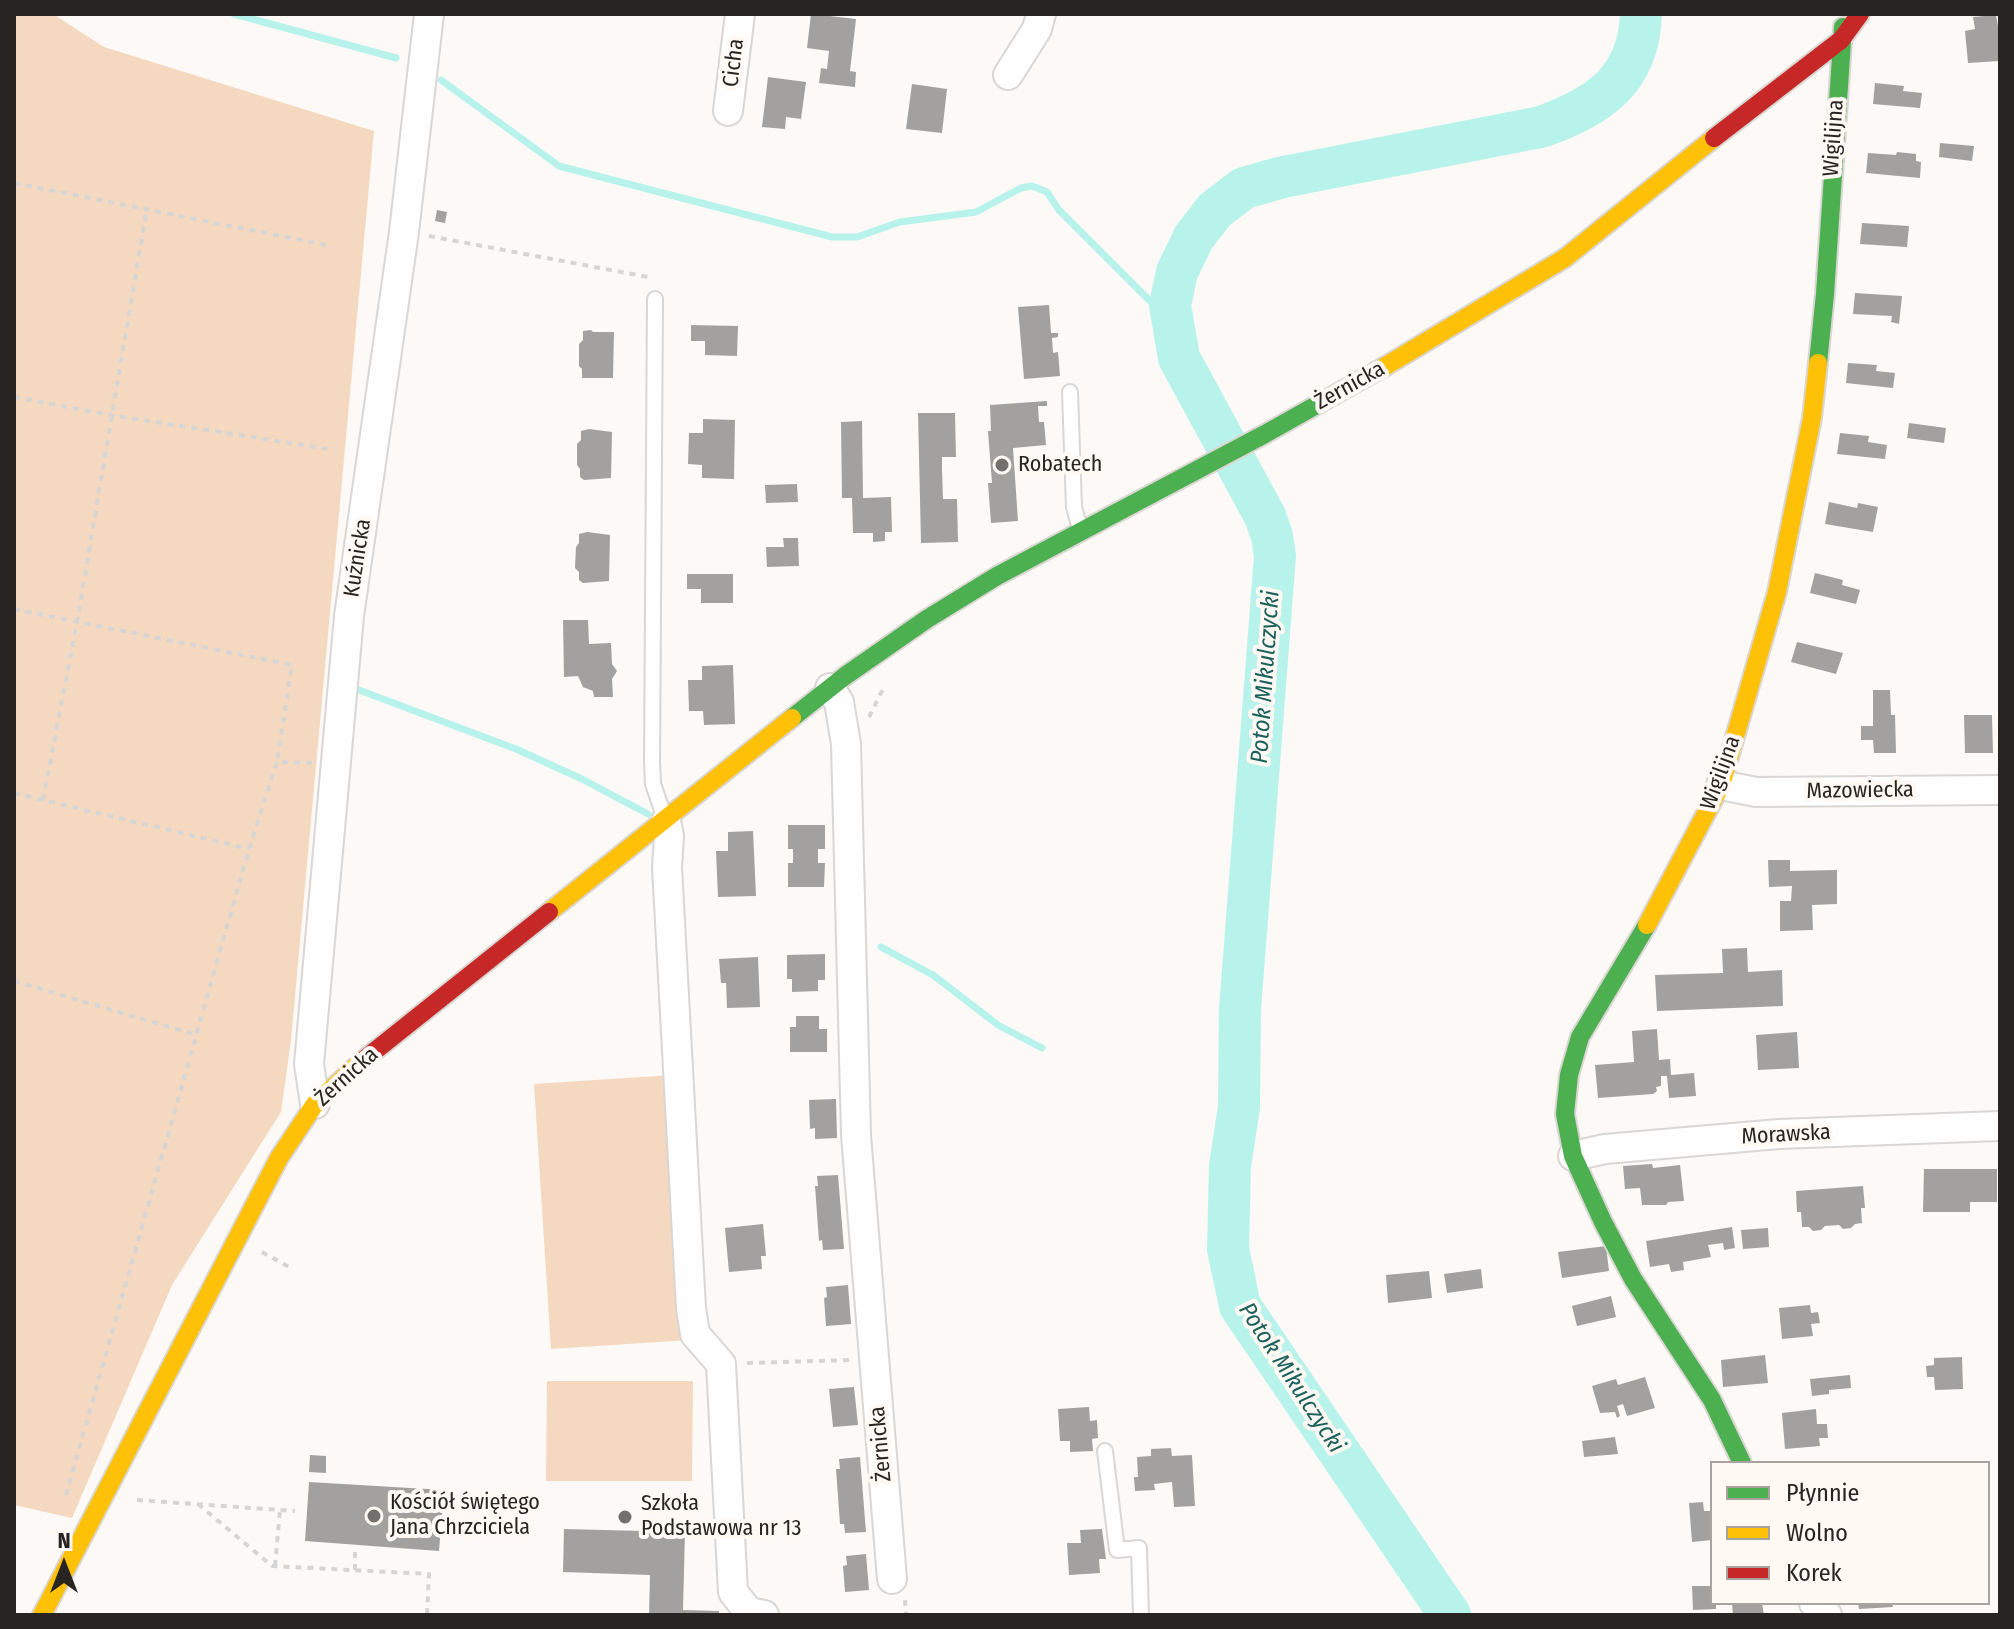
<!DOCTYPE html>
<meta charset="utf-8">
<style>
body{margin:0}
#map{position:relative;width:2014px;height:1629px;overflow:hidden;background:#fcf9f6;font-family:"Fira Sans Condensed",sans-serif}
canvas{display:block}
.frame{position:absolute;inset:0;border:16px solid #272422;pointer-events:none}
.legend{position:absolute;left:1710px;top:1461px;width:280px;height:144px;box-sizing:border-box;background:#fff8f3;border:2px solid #a9a39f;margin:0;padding:10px 14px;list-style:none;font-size:24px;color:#272422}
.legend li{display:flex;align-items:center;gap:16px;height:40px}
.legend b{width:40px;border:2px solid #a9a39f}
.north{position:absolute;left:24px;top:1525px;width:80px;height:80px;-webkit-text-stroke:6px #fff8f3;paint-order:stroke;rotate:0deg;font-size:22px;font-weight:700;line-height:32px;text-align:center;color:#272422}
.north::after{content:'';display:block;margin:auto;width:28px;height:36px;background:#272422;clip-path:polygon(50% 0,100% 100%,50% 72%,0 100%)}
</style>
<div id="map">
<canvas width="2014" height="1629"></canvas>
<div class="frame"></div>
<ul class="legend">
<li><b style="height:10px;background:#4caf50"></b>Płynnie</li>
<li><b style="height:10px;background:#ffc107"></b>Wolno</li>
<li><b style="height:10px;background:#c62828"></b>Korek</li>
</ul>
<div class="north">N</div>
</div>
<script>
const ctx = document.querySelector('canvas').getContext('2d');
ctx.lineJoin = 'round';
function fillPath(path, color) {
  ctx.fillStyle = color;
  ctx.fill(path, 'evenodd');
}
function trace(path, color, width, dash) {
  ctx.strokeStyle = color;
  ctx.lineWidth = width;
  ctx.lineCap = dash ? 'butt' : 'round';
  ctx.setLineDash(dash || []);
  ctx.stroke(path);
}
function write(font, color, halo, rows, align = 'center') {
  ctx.font = font + ' "Fira Sans Condensed",sans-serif';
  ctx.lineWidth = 8;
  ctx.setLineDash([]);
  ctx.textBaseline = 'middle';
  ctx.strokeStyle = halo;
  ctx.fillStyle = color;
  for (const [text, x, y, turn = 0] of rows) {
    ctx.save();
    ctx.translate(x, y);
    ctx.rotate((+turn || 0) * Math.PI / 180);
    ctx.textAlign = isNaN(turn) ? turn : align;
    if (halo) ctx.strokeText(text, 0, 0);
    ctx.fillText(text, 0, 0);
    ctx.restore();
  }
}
fillPath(new Path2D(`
 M14 14H53L104 47 374 131 291 1040 281 1112 172 1285 72 1518 14 1505Z
 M672 1075 689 1340 551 1349 534 1084Z
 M547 1381H693L692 1481H546Z`), '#f4d9c0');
trace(new Path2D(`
 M234 14 396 58
 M441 80 559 166 832 237H857L900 222 976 212 1021 188 1032 186 1047 192 1059 210 1173 324
 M351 687 516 749 582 779 648 814
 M881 947 933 975 998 1025 1042 1048`), '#b7f3eb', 7);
trace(new Path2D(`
 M1450 1615 1240 1306 1228 1249 1230 1166 1239 1107 1240 1009 1275 556 1272 536 1265 516 1179 358 1170 305 1177 272 1194 237 1215 210 1244 188 1283 177 1541 127C1598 107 1639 80 1641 14`), '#b7f3eb', 42);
fillPath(new Path2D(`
 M811 14 856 19 850 71 856 72 855 87 819 83 821 68 827 69 829 51 807 48Z
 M1996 15 2000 37V61L1968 63 1965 31 1975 29 1973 17Z
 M768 77 806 82 801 119 786 117 785 129 762 127Z
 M1875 83 1904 86 1903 91 1922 93 1920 108 1873 104Z
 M912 84 947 89 942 133 906 129Z
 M1940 143 1974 146 1972 161 1939 157Z
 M1897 152 1916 154V161L1921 162 1920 178 1866 173 1868 153 1896 155Z
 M437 210 447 212 445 223 435 221Z
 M1862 223 1909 226 1907 247 1860 244Z
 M1855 293 1902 296 1899 324 1891 322 1892 316 1853 314Z
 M1049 305 1051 333H1058V337L1052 338 1053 353 1058 352 1060 376 1024 379 1018 307Z
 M691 325 738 326 737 356 705 355V341H691Z
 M591 330 593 332H614L613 378H582V369L579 366V344L583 340V331Z
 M1848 363 1877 365 1876 371 1895 373 1893 388 1846 383Z
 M1047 401V406H1038L1039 422H1044L1046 445 1013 448 1018 521 991 523 988 483H992L988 431H991L990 405Z
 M918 413H955L956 457H942V470L943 499H957L958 542 921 543Z
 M703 419 735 420 734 479 702 478V465L688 464 689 433H703Z
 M862 421 863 498 891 497 892 532H885V541L873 542V533H853L852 498H842L841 422Z
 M1909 423 1946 428 1944 443 1907 438Z
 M589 429 612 432 611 478 584 480 580 477V469L577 465V444L581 440V431Z
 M1840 433 1869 436 1868 442 1887 445 1885 459 1837 454Z
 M797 484 798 502 766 503 765 485Z
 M1829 502 1857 508 1858 503 1878 507 1873 532 1825 524Z
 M587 532 610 535 609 581 583 583 579 580V572L575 568 576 547 579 543V534Z
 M783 538H798L799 566 767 567 766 547H784Z
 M1815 573 1843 580 1842 585 1860 590 1856 604 1810 593Z
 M687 574H733V603H701V589H687Z
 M563 620H588L589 644 611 643 612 664 617 671 612 679 613 697H594L593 691 583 687 578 676 564 677Z
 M1797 642 1843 653 1836 674 1791 662Z
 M733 665 735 724 704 725 703 711H689L688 680H702V666Z
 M1873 690H1890L1891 715H1895L1896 753H1874L1873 740H1861V726H1873Z
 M1964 715H1992L1993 753H1965Z
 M788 825H825V849H818V863H825L824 887H788V863H793V849H788Z
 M753 831 756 896 718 897 716 851H728V832Z
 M1768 860H1790V871L1837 870V904L1812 905 1813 930 1780 931V901H1791L1792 886 1769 887Z
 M1747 948 1748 972 1782 970 1783 1006 1657 1011 1655 975 1723 973 1722 949Z
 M825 954V980H818V991L792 992V979H787V955Z
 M758 957 760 1007 727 1008 726 983H721L719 959Z
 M796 1016H819V1029H827V1052H790V1027H796Z
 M1657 1029 1659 1060 1670 1059 1671 1075 1694 1073 1696 1096 1669 1098 1667 1076H1661V1086L1656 1087 1657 1091 1653 1094 1598 1098 1595 1065 1634 1062 1632 1031Z
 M1797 1032 1799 1068 1758 1070 1756 1035Z
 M836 1099 837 1138 815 1139V1128L810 1129 809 1100Z
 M1652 1164 1653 1168 1680 1165 1684 1201 1668 1202 1666 1205H1642L1640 1188 1625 1189 1623 1166Z
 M1924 1169H1997V1202H1970V1212H1923Z
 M838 1175 844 1249 823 1250 822 1240 819 1241 815 1186H818L817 1176Z
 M1863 1186 1865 1208H1861L1862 1223 1855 1224 1851 1228 1843 1229 1839 1225 1825 1226 1821 1230 1813 1231 1809 1227H1802L1801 1212H1797L1796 1191Z
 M763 1224 766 1256H761L762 1269 729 1272 725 1228Z
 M1732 1227 1735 1248 1724 1250 1723 1243 1708 1245 1711 1257 1683 1262 1684 1270 1671 1272 1669 1264 1650 1267 1646 1241Z
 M1768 1228 1769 1247 1743 1249 1741 1230Z
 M1606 1246 1609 1271 1562 1278 1558 1252Z
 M1481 1269 1483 1288 1447 1293 1444 1274Z
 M1429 1271 1432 1298 1388 1303 1386 1275Z
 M848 1285 851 1324 826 1326 824 1298 827 1297 826 1287Z
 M1611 1296 1616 1317 1577 1326 1572 1306Z
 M1810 1305 1811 1313 1818 1312 1820 1323 1811 1324 1813 1336 1782 1339 1779 1308Z
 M1765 1355 1768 1383 1723 1387 1721 1360Z
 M1962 1357 1963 1389 1935 1390 1934 1377H1927L1926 1366 1934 1365V1358Z
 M1850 1375 1851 1388 1829 1390V1394L1812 1396 1810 1379Z
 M1645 1377 1655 1408 1627 1416 1623 1404 1617 1406 1620 1416 1617 1418 1615 1412 1600 1413 1592 1386 1616 1379 1618 1385Z
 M854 1387 858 1425 833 1427 829 1389Z
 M1089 1407 1090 1421 1097 1420 1098 1438 1092 1439 1093 1451 1070 1452V1441H1060L1058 1409Z
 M1816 1409 1817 1424H1827L1828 1438H1819L1820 1446 1785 1449 1782 1413Z
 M1615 1437 1618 1454 1584 1457 1582 1441Z
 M1171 1448 1172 1456 1192 1455 1195 1506 1174 1507 1172 1482 1154 1484 1155 1490 1135 1491 1134 1477H1138L1137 1457 1151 1456V1449Z
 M310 1455 326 1456V1473L309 1472Z
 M860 1457 866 1532 845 1533 844 1524H840L836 1469H840L839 1459Z
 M309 1482 444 1490 439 1551 305 1541Z
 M1703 1502 1704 1511H1712V1540L1692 1542 1689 1503Z
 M564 1529 685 1532 683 1610 719 1611V1615H649L650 1575 563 1572Z
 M1102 1529 1106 1559H1099L1100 1573 1069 1575 1067 1543H1081L1080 1530Z
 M866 1554 869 1590 845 1592 843 1566 847 1565 846 1556Z
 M1692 1586H1712V1603H1716V1609L1693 1610Z
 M1732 1603H1762L1764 1615H1733Z
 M1858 1603H1892L1893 1607 1859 1609Z`), '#a3a19f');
const lane = new Path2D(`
 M655 299 652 761 653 784 664 816
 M1070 392 1074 507 1080 529
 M1105 1451 1117 1550 1139 1548 1141 1615`);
const street = new Path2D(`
 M1008 75 1037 29 1041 14
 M728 111 740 14
 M830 688 839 702 846 744 856 1135 892 1579
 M1721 785 1756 792 2000 790
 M666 821 669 836 667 867 691 1308 695 1334 721 1364 733 1592 749 1612 764 1615
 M315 1104 309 1064 349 616 404 232 429 14
 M1573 1156 1605 1149 1779 1134 2000 1126
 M1814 1603 1827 1615`);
const fast = new Path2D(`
 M1818 363 1825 294 1843 27
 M792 718 845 676 927 619 997 576 1265 434 1384 367
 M1647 925 1580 1037 1569 1075 1565 1114 1573 1156 1603 1222 1633 1279 1712 1400 1742 1463`);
const slow = new Path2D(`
 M1384 367 1565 258 1714 138
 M549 912 792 718
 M1647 925 1721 785 1777 592 1812 418 1818 363
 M42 1615 279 1158 315 1104 361 1062`);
const jam = new Path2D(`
 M1714 138 1841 40 1860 14
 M361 1062 549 912`);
trace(lane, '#d9d6d3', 18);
trace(street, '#d9d6d3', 32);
trace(fast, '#d9d6d3', 22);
trace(slow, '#d9d6d3', 22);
trace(jam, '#d9d6d3', 22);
trace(new Path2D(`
 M14 183 331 246
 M429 236 648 277 650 281
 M14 397 110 415 329 449
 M14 609 292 665 277 762
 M869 717 883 689
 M14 793 249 849
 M43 800 77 622 147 208
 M14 981 197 1035
 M262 1252 291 1268
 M747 1363 850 1360
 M66 1495 249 849 277 762 312 763
 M137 1500 295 1511
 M198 1504 272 1566 429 1574 427 1615
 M275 1566 280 1510
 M355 1570V1551
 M905 1600 906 1615`), '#d7d5d4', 4, [6, 6]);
trace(lane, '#fffefe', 14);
trace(street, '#fffefe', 28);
trace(fast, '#4caf50', 18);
trace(slow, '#ffc107', 18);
trace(jam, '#c62828', 18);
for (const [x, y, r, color] of [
 [1002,465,8,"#726f6c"],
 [374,1516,8,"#726f6c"],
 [625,1517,8,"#726f6c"]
]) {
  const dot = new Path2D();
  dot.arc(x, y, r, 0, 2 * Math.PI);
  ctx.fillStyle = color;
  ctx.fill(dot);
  trace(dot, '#fff8f3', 3);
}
write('22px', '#272422', '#fff8f3', [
 ["Cicha",734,63,-83],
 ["Wigilijna",1834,138,-86],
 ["Żernicka",1350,386,-29],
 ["Kuźnicka",358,558,-81],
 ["Wigilijna",1721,773,-70],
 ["Mazowiecka",1860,791,-1],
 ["Żernicka",347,1077,-42],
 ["Morawska",1786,1135,-3],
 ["Żernicka",881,1444,-95]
]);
write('22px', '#272422', '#fff8f3', [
 ["Robatech",1018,465],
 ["Kościół świętego",390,1503],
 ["Jana Chrzciciela",390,1528],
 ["Szkoła",641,1504],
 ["Podstawowa nr 13",641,1529]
], 'left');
write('italic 24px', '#19615b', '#fff8f3', [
 ["Potok Mikulczycki",1266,677,-86],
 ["Potok Mikulczycki",1291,1378,57]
]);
</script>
